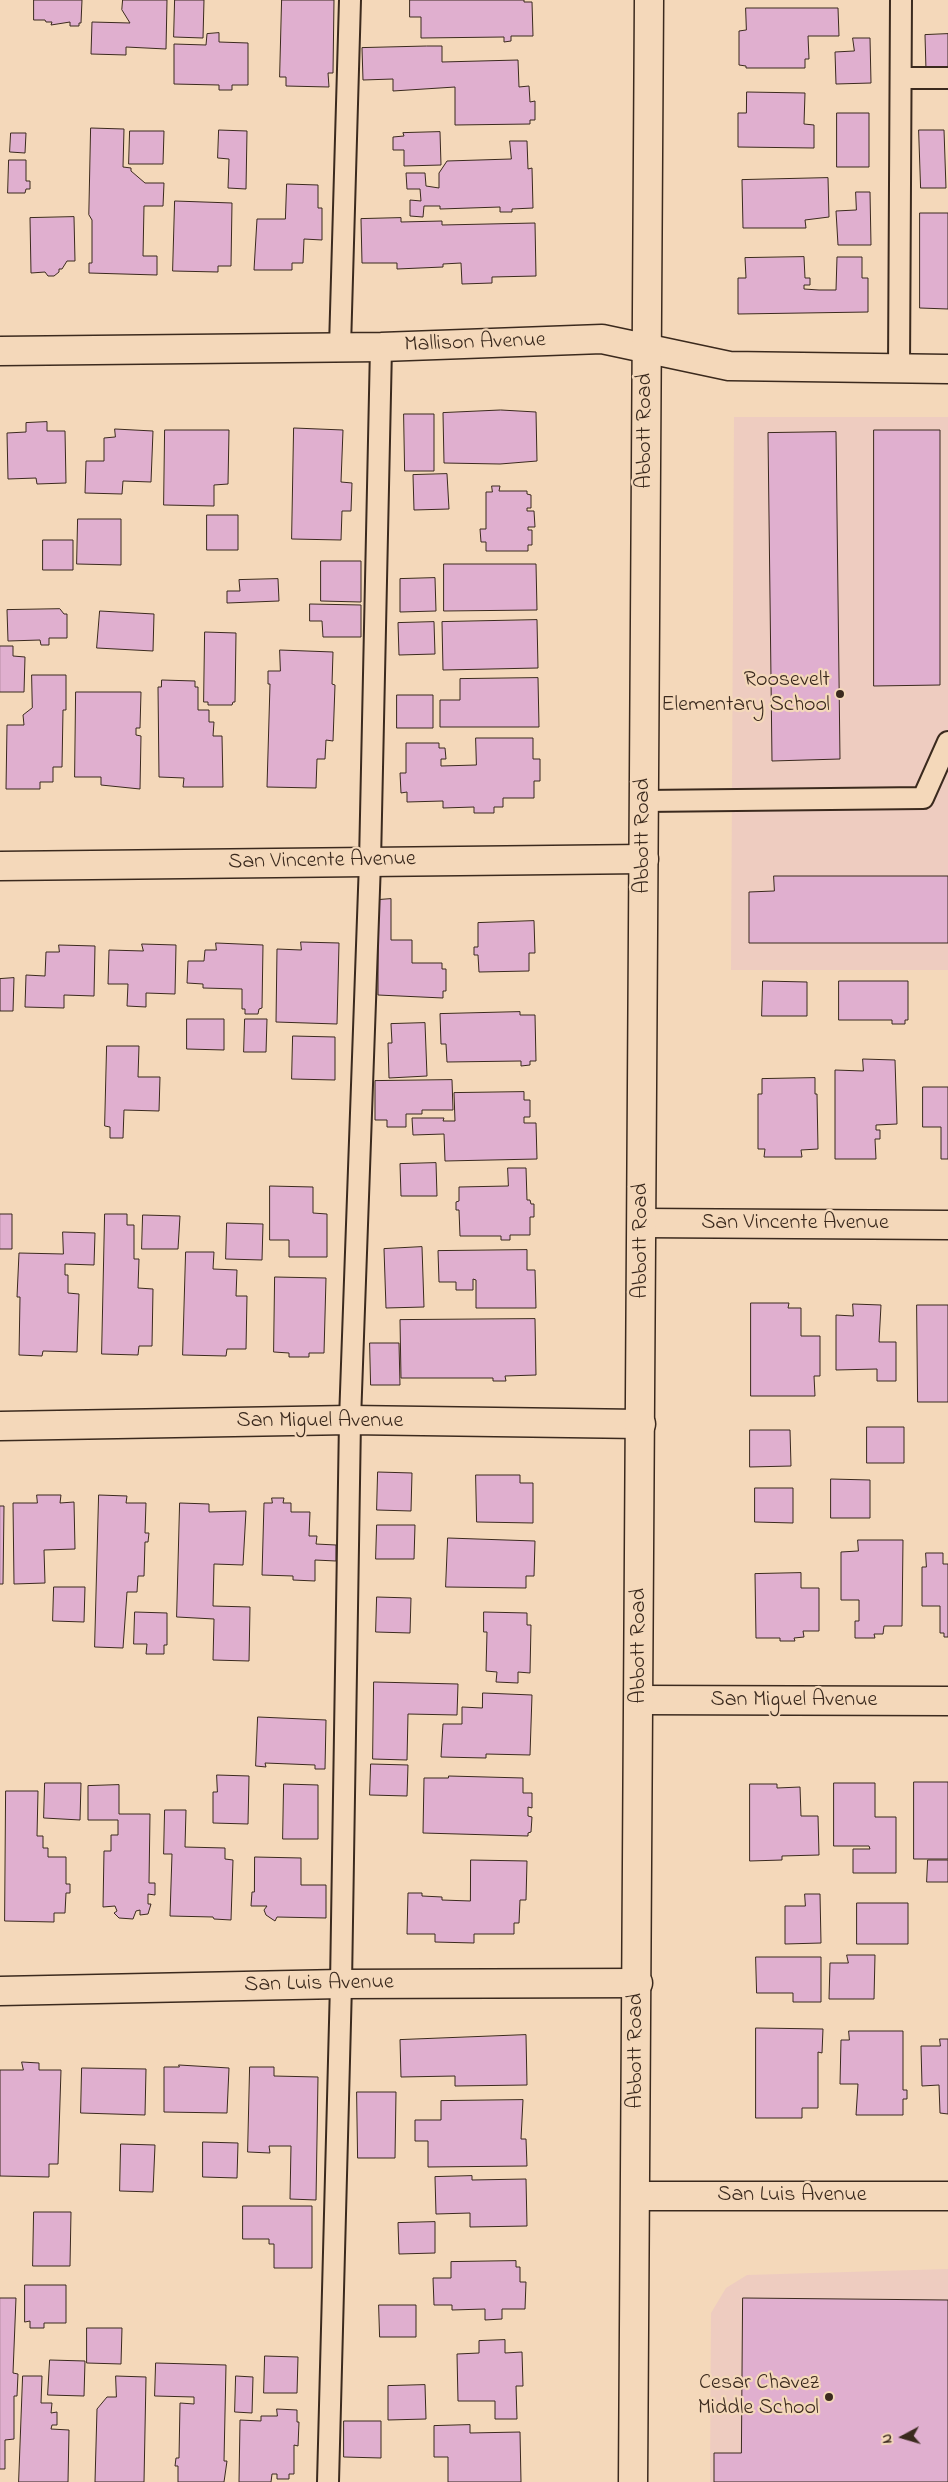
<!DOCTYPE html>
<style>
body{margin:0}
#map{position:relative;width:948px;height:2482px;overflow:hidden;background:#f4d8ba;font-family:"Indie Flower",sans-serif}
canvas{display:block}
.north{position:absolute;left:878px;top:2412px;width:50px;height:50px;-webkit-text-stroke:4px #f4d8ba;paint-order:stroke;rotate:264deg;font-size:14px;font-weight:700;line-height:20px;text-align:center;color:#3b2a1e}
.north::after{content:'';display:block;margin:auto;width:18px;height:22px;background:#3b2a1e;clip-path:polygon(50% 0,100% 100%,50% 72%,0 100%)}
</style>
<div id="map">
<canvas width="948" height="2482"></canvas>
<div class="north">N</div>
</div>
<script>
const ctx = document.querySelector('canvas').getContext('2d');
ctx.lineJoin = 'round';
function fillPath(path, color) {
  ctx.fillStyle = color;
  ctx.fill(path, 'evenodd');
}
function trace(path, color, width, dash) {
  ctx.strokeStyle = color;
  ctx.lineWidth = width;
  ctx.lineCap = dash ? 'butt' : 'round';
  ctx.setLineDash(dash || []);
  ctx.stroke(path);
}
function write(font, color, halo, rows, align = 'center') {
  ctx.font = font + ' "Indie Flower",sans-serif';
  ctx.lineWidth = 4.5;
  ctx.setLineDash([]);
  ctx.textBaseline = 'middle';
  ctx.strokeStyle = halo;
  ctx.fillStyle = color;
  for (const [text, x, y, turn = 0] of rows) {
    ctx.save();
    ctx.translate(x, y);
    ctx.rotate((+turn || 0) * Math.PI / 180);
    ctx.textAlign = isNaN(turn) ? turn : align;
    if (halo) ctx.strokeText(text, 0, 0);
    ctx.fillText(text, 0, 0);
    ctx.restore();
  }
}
fillPath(new Path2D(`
 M734 417H948V970H731Z
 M948 2269V2482H710L711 2313 726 2288 747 2275Z`), '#eeccc0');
const building = new Path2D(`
 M34 0H82L81 23H79V26H70V22L51 25 52 22H46L45 20H34Z
 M123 0H167L166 49 126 47V55L91 54 92 22 130 23 122 10Z
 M175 0H204L203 38 174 37Z
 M282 0H334L333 73H328L329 87 286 86V77H280Z
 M410 0H524V2H532L533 36H511V41L504 42V37L421 38V17H410Z
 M746 8H838L839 36H808L809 59H805V68H746V66L739 65V31L746 30Z
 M219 33V42L248 43V85H232V90H219V85L174 84V44L206 45 207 34Z
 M948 34V70H926L925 35Z
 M853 38H870L871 83 836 84 835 52 854 51Z
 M427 46H442V62L518 60 519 87 529 86 530 102 535 101V120H530V124L455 125V87L393 91V79L363 80 362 48Z
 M747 92 805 93 804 124 814 125V148L738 147V113H746Z
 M837 113H869V167H837Z
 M91 128 124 129 123 167 131 168V171L145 183H164L163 206H144L143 256H157V275L89 273V263H92V220L89 215Z
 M219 130 247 131 246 189 228 188 229 159 218 158Z
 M919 130H944L946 188H921Z
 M130 131H164L163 164H129Z
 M440 132 441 165 404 166V150H393V137L404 136 403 133Z
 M11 133H26L25 153 10 152Z
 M510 141H527L528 169 532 168 533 208 512 209V212H500V207L440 209V206H424L423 217 410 216V200L421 201 420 189H407L406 173H425L426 186 439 188V173L447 161 511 159Z
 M9 160H26V181H30V189H26L25 193H8Z
 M828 178 829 217 805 220 806 228H743L742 180Z
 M287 184 318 185V208H322V240L304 239 303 263H292V270H254L257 219H285Z
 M856 192H870L871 245H838L836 211 856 210Z
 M175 201 232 203 231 266H218V272L173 271Z
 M920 213H948V309L920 308Z
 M74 217 75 261H67L62 269H59V272L54 276H48L45 272 31 273 30 218Z
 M401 218V222L442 221V225L535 223 536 276 492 277V283L462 284 461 263 443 264V267L397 269V263H362L361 219Z
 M804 257 805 278H810V285H804V289L819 290H836L837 257H862V278H868V312L738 314V278H746L745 258Z
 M501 410 536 412 537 461 500 464 444 463 443 413Z
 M404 414H434V471H405Z
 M47 422V431H65L66 483 37 484 36 478 8 479 7 433 26 432V423Z
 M294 428 343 430 341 482 352 483 351 511H342L341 540 292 539Z
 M115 429 153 431 151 482 123 481 122 494 85 493 86 461H104V438L115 437Z
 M165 430H229L228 484 214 485V506L164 505Z
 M874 430H940V685L874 686Z
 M836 432 840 759 772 761 768 433Z
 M447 474 449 509 414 510 413 475Z
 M492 486H500L499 491H527V494L531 495V508H527V511H534L535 527H528V530H532V545H528V551H486V542H481L480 529H486V492H492Z
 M207 515H238V550H207Z
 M78 519H121V565L77 564Z
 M43 540H73V570H43Z
 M321 561H361V602L321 601Z
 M444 564H536L537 610 444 611Z
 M435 578 436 611 400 612V579Z
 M278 579 279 601 227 603V591H240L239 580Z
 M310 604 361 605V637H323L322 621H310Z
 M60 609 64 614H67V638H49V645H41L40 640 8 641 7 610Z
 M100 611 154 614 153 651 97 648Z
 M537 620 538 668 443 670 442 622Z
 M434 622 435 654 399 655 398 623Z
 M205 632 236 633 235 702H233L232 705H208V702H204Z
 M0 646H13V656L25 657 24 692H0Z
 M280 650 333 652 332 684 335 685 333 741 326 740 325 759H317L316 788 267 787 270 684H268V671H280Z
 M32 675H66V710H63L62 767H53V782H40V789H6L7 725H24L23 715 32 708Z
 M538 678 539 727H440V700H460V679Z
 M162 680 195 681V687H198V710H209V722H214L213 736H222L223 787H183L184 778 159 777 158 687H161Z
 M76 692H141L140 728H136V735L141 736 140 789 101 785V777H75Z
 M397 695H433V728H397Z
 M476 738H533V759H540V781H534V798H503V807H494V813H474V807L443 808V801L407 802V792L401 793 400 773H406V743H439V748H445L446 759H441V766L476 765Z
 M774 876H948V943H749V892L774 891Z
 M391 899V940H412V963H442V969H446V991H443V998L378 995V900Z
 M534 921 535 953H529V971L479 972 478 955H474V947H478V923Z
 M301 942 339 943 337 1024 276 1022 277 949 301 950Z
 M216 943 263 945 262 1008 259 1009 258 1014H245V1009H242V989L203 988V984L187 983 188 961H204L205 950H216Z
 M142 944 176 945 175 994 146 993V1007L127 1006 128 984H108L109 950 143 951Z
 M59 945 95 946 94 996 64 995V1008L25 1007 26 975 45 976 46 952H59Z
 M14 978 13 1011H0V979Z
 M763 981 807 982V1016H762Z
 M839 981H908V1020H905V1024H892V1020H839Z
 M520 1012V1015H535L536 1061H530V1065L521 1066V1061L447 1062 446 1044H441L440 1014Z
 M187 1019H224V1050L187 1049Z
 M245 1019H267L266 1052H244Z
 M425 1023 427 1076 389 1078 388 1043H392L391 1024Z
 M293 1036 335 1037V1080L292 1079Z
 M107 1046H139L138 1077H160L159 1111 124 1110 123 1138H110V1127L105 1126Z
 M863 1059 895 1060 897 1124 876 1125V1130H880V1139H875L876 1159H835V1070L863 1071Z
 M815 1078V1094H817L818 1149 801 1150 802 1157H764L765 1149H758V1094H762V1079Z
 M452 1080 453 1110H422V1114H406V1127H387V1120H375V1081Z
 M923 1087H948V1159H941V1127H923Z
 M524 1092V1100H530V1117H524V1123H536L537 1159 445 1161 444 1134 413 1135 412 1118H444L443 1121H455L454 1093Z
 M436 1163 437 1196H401L400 1164Z
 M508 1168H526L527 1200H530L531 1204H534V1217H530V1235H510V1240H501V1236H460L459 1210H456V1202L459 1201V1187L508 1186Z
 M270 1186 313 1187V1213L327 1214V1257H289V1240H270Z
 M0 1214H12V1249H0Z
 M105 1214H127V1225H134V1259H139L138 1288 153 1289 152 1346H139L138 1355 102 1354Z
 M143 1215 180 1216 178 1249H142Z
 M227 1223 263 1224 262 1260 226 1259Z
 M63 1232 95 1233 94 1265 65 1264V1275H68V1293L79 1294 77 1352 43 1351 42 1356 19 1355 20 1297H17L19 1253 63 1254Z
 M422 1247 424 1307 386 1308 384 1249Z
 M527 1250V1270H535L536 1308H476V1280L473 1279V1290H456V1282H439L438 1251Z
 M186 1252H214L213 1269 237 1270 236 1296H247L246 1349H227L226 1356 183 1355Z
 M275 1277 326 1278 324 1353H309V1357H289V1353L274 1352Z
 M751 1303H789L788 1308H801V1336H820V1376H814L815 1396H751Z
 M853 1304 881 1305 879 1342H896V1381H877V1369L836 1370V1315L853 1316Z
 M917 1305H948V1402H918Z
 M535 1319 536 1375 505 1376 506 1381H493V1378H401L400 1320Z
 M370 1343H399L400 1385H371Z
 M867 1427H904V1463H867Z
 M750 1430H790L791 1466 750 1467Z
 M378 1472 412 1473 411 1511 377 1510Z
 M476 1475H520V1483H533V1523L477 1522Z
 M831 1479 870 1480V1518H831Z
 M755 1488H793V1523L755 1522Z
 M37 1495H61L60 1503 74 1502 75 1549 44 1550 45 1583 14 1584 13 1503H37Z
 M99 1495 127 1496 126 1503H146L145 1533H149L148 1542H145L144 1576H138L137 1592H127L123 1648 95 1647Z
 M272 1498H284L283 1503H291V1512H310L309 1536H317L316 1544 336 1545V1561L315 1560V1581L293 1580V1576L262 1575 264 1503H272Z
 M180 1503 209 1504V1512L246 1511 243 1565 214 1564 213 1606 250 1607 249 1661 213 1660 214 1619 177 1617Z
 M0 1506H4L3 1584H0Z
 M377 1525H415L414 1559H376Z
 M448 1538 535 1541 534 1576H526V1588L446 1587Z
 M858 1540H903L902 1626H884L883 1634H874L875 1638H855V1621H859V1600H841V1552L858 1551Z
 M926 1553H943V1564H948V1637H944V1633H940V1606H922V1567H926Z
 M801 1573V1588H819V1631H803L804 1637 794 1638 795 1641H780V1638H756L755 1574Z
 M54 1587H85L84 1622 53 1621Z
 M377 1597 411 1598 410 1633 376 1632Z
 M135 1612 167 1613V1645H164V1654H146L147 1644H134Z
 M484 1612 527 1613V1625H531L530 1673 518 1672V1683L496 1682 497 1672 486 1671 487 1632H484Z
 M374 1682 458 1684 457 1715 408 1714 407 1760 373 1759Z
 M483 1693 532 1695 530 1755 486 1754V1758L441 1757 443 1724H462V1707L482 1708Z
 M258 1717 326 1720 325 1769H315V1765L265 1763 266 1767 256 1766Z
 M371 1764 408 1765 407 1796 370 1795Z
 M217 1775 249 1776 248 1824 213 1823V1792H217Z
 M449 1776 523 1778V1793H532V1808L528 1807V1816L532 1817 531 1832 528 1833V1836L423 1833 424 1778H448Z
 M914 1782H948V1859H914Z
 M45 1783H81L80 1820 44 1818Z
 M834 1783H875V1817H896V1873H853V1849H870L869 1846H834Z
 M284 1784 318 1785V1839H283Z
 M750 1784H777V1788L800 1787 801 1816H818L819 1855 782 1856V1860L750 1861Z
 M119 1785V1814H150L149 1883H155V1895L148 1894V1904H151L148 1914 140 1915V1910L136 1911 133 1919 119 1918 114 1913 117 1911 115 1906 103 1907 104 1851H111V1835H118V1820H88V1786Z
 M6 1791H38L37 1836H43V1848H48V1857H66V1884H70V1893H66L65 1913H54V1922L5 1921Z
 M165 1810H186L185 1847 225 1848V1859L233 1860 231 1920 214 1919 213 1917 170 1916 172 1854H164Z
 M255 1857 301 1858V1885H326V1918L277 1917 275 1921 266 1915 264 1910 267 1906H251L252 1892H254Z
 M471 1860 527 1861 526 1900H520L519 1923H514V1934H474V1943L435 1942V1934H407L408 1893H422V1896L442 1897V1900L470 1901Z
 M928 1860H948V1882H927Z
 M805 1894H820L821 1943 785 1944V1906H805Z
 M857 1903H908V1944H857Z
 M847 1955H875L874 1999H829L830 1963H848Z
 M756 1957H821V2002H793V1993H757Z
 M756 2028 823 2029 822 2053 818 2052V2108H802V2118H756Z
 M849 2031H903V2090H907V2099H903V2115H856L858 2084H840L841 2040H849Z
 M526 2035 527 2085 455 2086V2076L401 2077 400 2040Z
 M940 2039H948V2114L940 2113 939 2085 922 2086 921 2046H940Z
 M22 2062 39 2063V2070H61L58 2164H49V2177L0 2176V2070H23Z
 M179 2065 229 2068 227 2113 164 2112V2067H179Z
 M250 2067H274V2076L318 2077 316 2200 290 2199 291 2146H269L270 2153 248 2152Z
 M82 2068 146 2069 145 2115 81 2113Z
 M357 2092H396L395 2158H358Z
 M523 2100 521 2139H526L527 2166 428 2167V2141H415V2120H441V2101Z
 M203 2142 238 2143 237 2178 203 2177Z
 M121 2144 155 2145 153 2192 120 2191Z
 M472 2176V2180L526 2179 527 2226 470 2227V2213L436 2214 435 2177Z
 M243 2206H312V2268H274V2244H269V2239H243Z
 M34 2212H71L70 2266H33Z
 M435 2222V2253L399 2254 398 2223Z
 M516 2261V2267H520V2282H526L525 2309H502V2319L485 2320V2309L452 2310V2305H434L433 2278H451V2262Z
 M25 2285H66V2323H44V2328H30V2321L25 2322Z
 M0 2298H16L13 2373 18 2374 17 2396H14V2439L5 2440V2469H0Z
 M743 2298 948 2300V2482H714V2453H741Z
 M379 2305H416V2337H380Z
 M87 2328H122L121 2364 87 2363Z
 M505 2340V2353L522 2352 523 2386H516L517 2419H495V2401H458L457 2354 479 2353V2341Z
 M265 2356 298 2357 297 2393H264Z
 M50 2360 85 2361 84 2396 48 2395Z
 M156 2363 226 2365 224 2461H227L224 2482H178V2466H175L176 2458H179L180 2403 194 2404V2397L155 2396Z
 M23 2376H42L41 2403H52L51 2413 57 2412V2425H52L51 2429 69 2430 68 2482H19Z
 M116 2376 146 2377 144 2482H95L97 2409 107 2397H116Z
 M236 2376 253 2377 252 2413 235 2412Z
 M425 2385 426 2419 388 2420V2386Z
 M277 2409 297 2410V2422H299L298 2446 294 2445V2474H289V2479H277V2474H272L271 2482H239L240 2420 261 2421V2416H277Z
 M344 2421H381V2458L344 2457Z
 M470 2425V2433L520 2432 521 2482H448V2457H434V2426Z`);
fillPath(building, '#e0afcf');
trace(building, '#3b2a1e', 1);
const service = new Path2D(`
 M901 78H948
 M340 347 350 0
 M899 369 901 0
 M644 801 923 798 948 742
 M328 2482 341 1984 350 1420 370 862 381 347`);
const minor = new Path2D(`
 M0 351 381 347 602 339 729 366 948 369
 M0 866 644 859
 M642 1223 948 1225
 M0 1426 350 1420 641 1424
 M639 1700 948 1701
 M0 1991 341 1984 638 1983`);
const tertiary = new Path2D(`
 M636 2196H948
 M633 2482 649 0`);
trace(service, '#3b2a1e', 24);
trace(minor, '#3b2a1e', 31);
trace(tertiary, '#3b2a1e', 31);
trace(service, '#f4d8ba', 20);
trace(minor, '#f4d8ba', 28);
trace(tertiary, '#f4d8ba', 28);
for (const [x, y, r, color] of [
 [840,694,5,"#3b2a1e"],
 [829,2397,5,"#3b2a1e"]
]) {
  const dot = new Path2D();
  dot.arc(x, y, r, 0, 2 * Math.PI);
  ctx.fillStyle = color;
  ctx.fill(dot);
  trace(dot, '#f4d8ba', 2);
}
write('22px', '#3b2a1e', '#f4d8ba', [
 ["Mallison Avenue",475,344,-2],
 ["Abbott Road",646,431,-90],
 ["Abbott Road",644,836,-90],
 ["San Vincente Avenue",322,862,-1],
 ["San Vincente Avenue",795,1224],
 ["Abbott Road",642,1241,-90],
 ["San Miguel Avenue",320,1422],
 ["Abbott Road",640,1646,-90],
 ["San Miguel Avenue",794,1701],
 ["San Luis Avenue",319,1985,-1],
 ["Abbott Road",637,2051,-90],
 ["San Luis Avenue",792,2196]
]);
write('22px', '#3b2a1e', '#f4d8ba', [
 ["Roosevelt",830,681],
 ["Elementary School",830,706],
 ["Cesar Chavez",819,2384],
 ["Middle School",819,2409]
], 'right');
</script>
